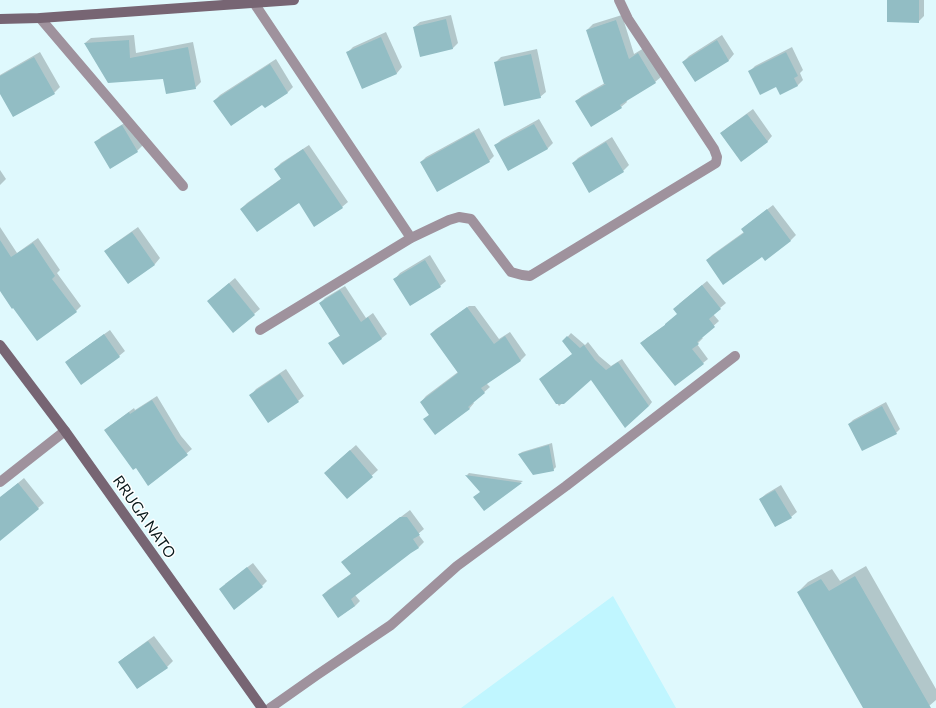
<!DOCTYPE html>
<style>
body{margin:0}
canvas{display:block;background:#dff9fd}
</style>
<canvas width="936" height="708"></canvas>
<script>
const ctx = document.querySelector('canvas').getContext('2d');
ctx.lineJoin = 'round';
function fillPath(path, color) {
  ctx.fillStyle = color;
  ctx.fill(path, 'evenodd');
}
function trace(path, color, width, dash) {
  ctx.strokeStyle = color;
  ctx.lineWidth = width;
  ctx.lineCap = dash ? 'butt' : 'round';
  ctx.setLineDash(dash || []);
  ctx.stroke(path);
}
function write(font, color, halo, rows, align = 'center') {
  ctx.font = font + ' Commissioner,sans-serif';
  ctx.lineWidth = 3;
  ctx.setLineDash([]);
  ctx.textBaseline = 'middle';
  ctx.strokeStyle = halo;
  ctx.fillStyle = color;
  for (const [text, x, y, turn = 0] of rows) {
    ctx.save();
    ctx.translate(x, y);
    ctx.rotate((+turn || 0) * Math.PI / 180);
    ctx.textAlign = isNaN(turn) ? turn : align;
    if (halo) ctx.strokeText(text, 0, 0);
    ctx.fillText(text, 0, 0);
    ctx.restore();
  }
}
fillPath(new Path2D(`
 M613 596 676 708H461Z`), '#c0f6ff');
fillPath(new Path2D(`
 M888 0H924V16L918 22Z
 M451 15 458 43 452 49 414 27 420 22Z
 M622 15 634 54 644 48 661 77 655 82 626 100 627 102 621 107 576 101 582 96 605 83 587 30 593 24Z
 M386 32 402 67 397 73 363 88 347 53 353 47Z
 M134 35 136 53 193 42 201 82 195 88 164 78 85 43 91 38Z
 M722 35 734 54 729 60 695 81 683 62 689 56Z
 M792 47 803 70 800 73 803 80 797 86H777L749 72 755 66Z
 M537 49 546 92 540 97 496 62 501 57Z
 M40 52 60 87 54 93 0 92V75Z
 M276 59 293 87 288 92 265 107 263 103 214 101 220 95Z
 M753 109 772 136 767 142 722 133 727 128Z
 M539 119 553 143 547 149 495 146 501 140Z
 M128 121 143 145 137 151 111 167 96 143 101 137Z
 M479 128 494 156 489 161 437 190 421 162 426 157Z
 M612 137 629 165 623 171 573 163 578 158Z
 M309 145 348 202 342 207 299 201 241 209 247 203 282 178 275 169 281 163Z
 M0 170 6 179 0 185Z
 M773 205 796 235 791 240 765 260 762 255 707 260 712 255 744 232 748 224Z
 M0 227 17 253 38 238 60 270 57 273 81 306 76 311 0 290Z
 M138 227 160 258 155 264 128 283 106 251 111 246Z
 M430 255 446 281 440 286 395 279 400 273Z
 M235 278 260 309 254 314 208 301Z
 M707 281 726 303 713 314 719 321 701 337 703 338 697 344 708 359 703 363 642 343 647 338 665 325 678 314 679 304Z
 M345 286 366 318 373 313 387 334 382 338 343 364 330 343 334 339 341 335 320 303 325 298Z
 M469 306H475L499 339 510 332 526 355 521 360 486 383 490 387 473 402 474 403 469 409 425 419 430 414 421 402 426 396 458 372 431 334 436 329Z
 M110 330 125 351 119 356 82 383 66 362 72 357Z
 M571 333 585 345 588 342 599 356 611 366 622 359 652 402 649 406 591 379 559 406 540 379 573 354 564 341Z
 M286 369 304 396 298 401 251 395 256 389Z
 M157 396 181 436 192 449 149 484 136 466 110 426 134 408 135 410Z
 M886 402 900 429 896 433 849 424 853 420Z
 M552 443 556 467 553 470 519 454 522 452Z
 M356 445 378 470 347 498 331 467Z
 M469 473 523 481 484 510 481 492 467 475Z
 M24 478 44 503 0 540V498Z
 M781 485 797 512 791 517 760 499 766 494Z
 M410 510 424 529 418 534 424 542 419 547 411 552 355 595 360 601 355 606 338 617 323 595 328 590 352 573 348 557Z
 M253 563 267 581 262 586 234 608 225 584Z
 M866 566 936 689V700L929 706 926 708H864L798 592 808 582 832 569 840 581Z
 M154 636 173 661 167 667 138 688 119 662 125 657Z`), '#0003');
fillPath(new Path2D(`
 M887 0H919V23L887 22Z
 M446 19 453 49 420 57 413 27Z
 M616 20 629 59 638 53 656 83 620 105 622 108 591 127 575 101 606 84H604L586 30Z
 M381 37 397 74 362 89 346 52Z
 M129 40 130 58 188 47 196 89 166 94 163 79 108 83 84 43Z
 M717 40 729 61 695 82 682 62Z
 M786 52 798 76 794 78 798 86 780 95 776 87 760 95 748 71Z
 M531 54 541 98 504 106 494 62Z
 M34 57 55 94 13 117 0 94V76Z
 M270 64 288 93 265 108 262 105 231 126 213 101Z
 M747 114 768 142 741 162 720 133Z
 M534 124 548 149 508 171 494 145Z
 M122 125 138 152 110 169 94 142Z
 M474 132 490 162 437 192 420 162Z
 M606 142 624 172 589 193 572 163Z
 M303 149 343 208 314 227 299 203 257 232 240 209 281 179 274 169Z
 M767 209 791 241 765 261 762 257 723 285 706 260 744 233 741 229Z
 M132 232 155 265 128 284 104 251Z
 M0 240 11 257 33 243 55 276 52 279 77 312 37 341 13 308 12 309 0 291Z
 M425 260 441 287 410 306 393 279Z
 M229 283 255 315 233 333 207 301Z
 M702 285 721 309 709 319 715 327 697 342 699 344 692 349 704 364 675 386 640 343 665 325V324L677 314 673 309Z
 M340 290 361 322 368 317 382 339 343 365 328 343 340 336 319 303Z
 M467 307 494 344 505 336 521 361 481 388 485 393 468 407 470 409 435 435 423 419 429 415 420 402 458 373 430 334Z
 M104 334 120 357 81 385 65 362Z
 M567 336 580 348 584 345 595 360 606 370 618 362 649 406 625 428 591 380 564 404H556L539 379 572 354 562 341Z
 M280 374 299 402 268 423 249 395Z
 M152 400 177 441 188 455 148 486 136 468 133 470 104 430 129 412 130 414Z
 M882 406 897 434 862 451 848 424Z
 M549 445 554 471 533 475 518 454Z
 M350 450 373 477 347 499 324 473Z
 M465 475 522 483 484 511 473 497 480 492Z
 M18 483 39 509 0 541V497Z
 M775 490 792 518 775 527 759 499Z
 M400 517H407L420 535 413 539 419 548 411 553 351 599 355 606 338 618 322 595 351 574 341 562Z
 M247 567 263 587 234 610 219 589Z
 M855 576 931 708H863L797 592 821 579 829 591Z
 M148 641 168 668 137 689 118 662Z`), '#92bdc4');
trace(new Path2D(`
 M40 18 183 186`), '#9f929d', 10);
trace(new Path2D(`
 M254 3 411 238
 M260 330 411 238 449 220 459 217 471 219 511 272 522 275 530 276 716 163 717 157 714 149 628 19 619 0
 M0 482 65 431
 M270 708 317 675 391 625 457 566 566 486 735 356`), '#9f929d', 10);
trace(new Path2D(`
 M0 19 40 18 294 0
 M0 345 65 431 262 708`), '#776573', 10);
write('15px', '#061719', '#fff', [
 ["RRUGA NATO",144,517,55]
]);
</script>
